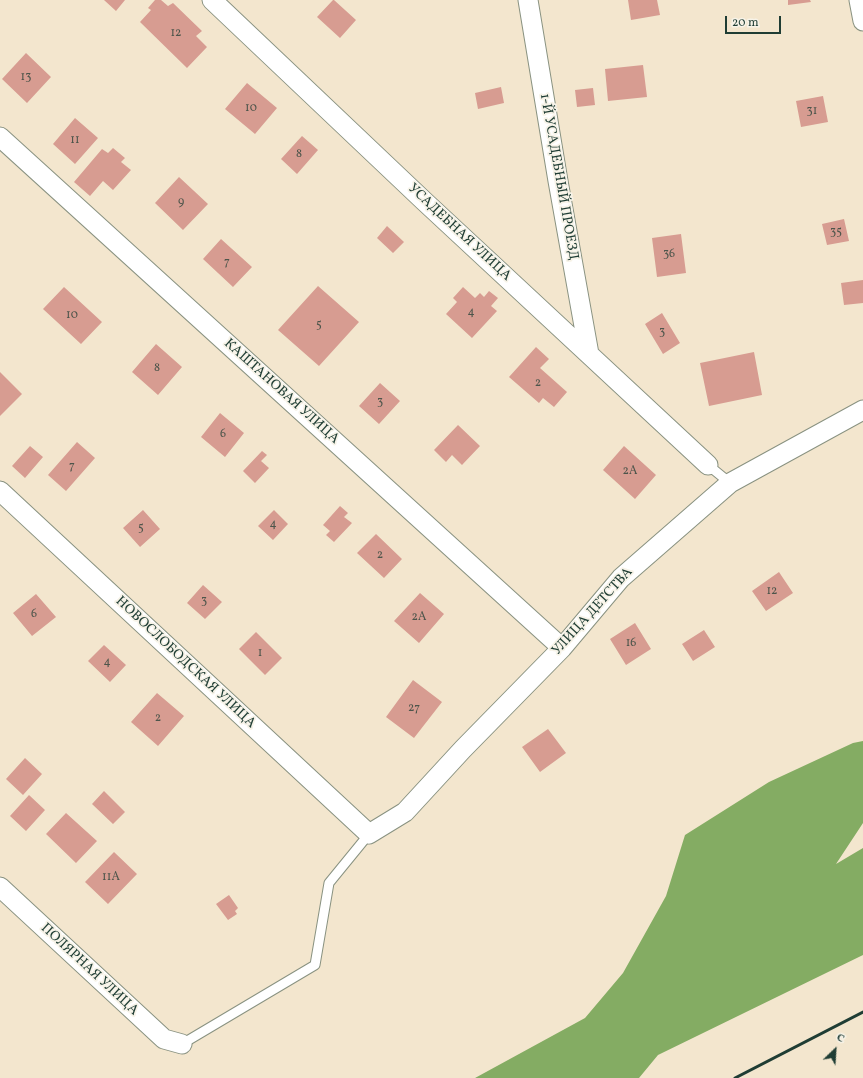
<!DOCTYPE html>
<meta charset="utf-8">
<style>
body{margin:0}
#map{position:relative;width:863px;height:1078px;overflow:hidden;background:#f3e6ce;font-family:Vollkorn,serif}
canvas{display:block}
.north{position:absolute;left:815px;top:1030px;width:40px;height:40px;-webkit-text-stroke:3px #f7f3e8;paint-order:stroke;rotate:25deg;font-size:11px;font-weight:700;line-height:16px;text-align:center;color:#1f3d34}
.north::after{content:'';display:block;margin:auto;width:14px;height:18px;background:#1f3d34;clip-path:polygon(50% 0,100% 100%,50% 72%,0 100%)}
.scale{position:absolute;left:725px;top:16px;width:56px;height:18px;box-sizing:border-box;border:2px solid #1f3d34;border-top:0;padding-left:5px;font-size:12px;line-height:14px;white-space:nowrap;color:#1f3d34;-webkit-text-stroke:3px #f7f3e8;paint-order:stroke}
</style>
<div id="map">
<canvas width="863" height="1078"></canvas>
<div class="north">С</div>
<div class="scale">20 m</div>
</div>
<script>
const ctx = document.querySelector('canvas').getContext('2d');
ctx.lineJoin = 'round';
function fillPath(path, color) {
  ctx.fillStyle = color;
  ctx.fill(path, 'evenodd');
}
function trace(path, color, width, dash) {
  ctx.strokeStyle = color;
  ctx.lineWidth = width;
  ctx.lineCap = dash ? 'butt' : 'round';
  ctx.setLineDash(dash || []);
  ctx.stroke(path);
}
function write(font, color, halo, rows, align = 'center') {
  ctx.font = font + ' Vollkorn,serif';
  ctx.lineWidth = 3.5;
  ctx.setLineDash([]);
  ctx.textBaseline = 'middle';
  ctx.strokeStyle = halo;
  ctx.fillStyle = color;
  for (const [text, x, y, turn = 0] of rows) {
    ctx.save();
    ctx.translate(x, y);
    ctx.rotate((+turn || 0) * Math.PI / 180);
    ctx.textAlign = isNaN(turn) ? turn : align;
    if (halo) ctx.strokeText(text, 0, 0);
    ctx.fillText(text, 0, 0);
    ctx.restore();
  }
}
fillPath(new Path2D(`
 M863 741V823L836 864 863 848V955L658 1055 639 1078H475L585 1018 623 973 666 896 685 835 769 782 853 743Z`), '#84ac63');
fillPath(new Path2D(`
 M104 0H125L116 11Z
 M155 0H161L168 6 173 3 202 31 196 36 207 47 187 68 140 22 151 10 148 8Z
 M333 0H334L356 20 340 38 317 17Z
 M628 0H657L660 15 631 20Z
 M788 0H810L811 2 788 5Z
 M26 53 51 77 27 103 2 79Z
 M643 65 647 97 608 101 605 69Z
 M247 83 277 108 255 134 225 109Z
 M501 87 504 103 478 109 475 93Z
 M593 88 595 105 577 107 575 90Z
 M823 96 828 122 801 127 796 101Z
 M75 118 98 138 75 164 53 144Z
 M302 136 318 150 297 174 281 159Z
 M113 148 125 158 121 162 131 170 113 190 103 181 90 196 74 182 102 149 108 153Z
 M179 177 208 204 183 230 155 203Z
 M844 219 849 241 827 245 822 224Z
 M387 226 404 242 393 253 377 238Z
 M681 234 686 273 657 277 652 238Z
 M221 239 252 267 233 287 203 259Z
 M863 280V303L844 305 841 283Z
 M318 286 359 322 319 366 278 330Z
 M64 287 102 322 81 344 43 309Z
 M463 287 475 298 480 293 484 297 489 291 498 298 491 306 497 311 472 338 446 314 457 302 453 298Z
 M662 313 680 343 663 354 645 324Z
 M156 344 182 367 158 395 132 372Z
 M536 347 549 359 540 368 567 392 554 407 543 398 539 403 509 377Z
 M754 352 762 395 709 406 700 363Z
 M0 372 22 394 0 416Z
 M380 383 400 401 379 424 359 406Z
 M220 413 244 433 225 457 201 437Z
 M458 425 480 446 462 465 452 455 446 462 434 450Z
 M77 442 95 458 66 491 48 475Z
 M30 446 43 457 25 478 12 466Z
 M624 446 656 475 635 499 603 470Z
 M262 451 267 455 261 461 269 468 255 483 243 471Z
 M340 506 348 513 344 517 352 523 334 542 326 535 330 531 323 525Z
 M143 510 160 529 140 547 123 528Z
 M274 510 288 524 273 540 258 526Z
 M376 534 402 559 384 578 357 553Z
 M779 572 793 593 766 611 752 591Z
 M203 585 222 602 205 619 187 603Z
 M420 593 444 614 419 643 394 621Z
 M36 594 56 617 32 636 13 613Z
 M635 623 651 649 626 665 610 639Z
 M704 630 715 647 693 661 682 644Z
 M256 632 282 658 265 675 239 649Z
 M104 645 126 665 110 682 88 661Z
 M413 680 442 702 414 738 386 717Z
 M157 693 184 716 158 746 131 722Z
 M548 729 566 753 540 772 522 747Z
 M25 758 42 774 23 795 6 779Z
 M104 791 125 812 113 824 92 804Z
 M29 795 45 810 26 831 10 816Z
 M66 813 97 841 76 863 46 834Z
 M114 852 137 874 108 904 85 882Z
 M229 895 238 908 235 911 237 914 228 920 216 904Z`), '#d79c91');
const lane = new Path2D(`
 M708 465 730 483
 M182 1044 315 965 329 883 369 834`);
const street = new Path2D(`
 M212 0 424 201 708 465
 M528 0 558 181 589 354
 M859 0 863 21
 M0 137 562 648
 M0 491 369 834 405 812 463 749 562 648 621 578 730 483 863 410
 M0 887 164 1039 182 1044`);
trace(lane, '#899281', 11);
trace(street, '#899281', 21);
trace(lane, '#fff', 9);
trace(street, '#fff', 19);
trace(new Path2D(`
 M735 1078 863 1012`), '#1f3d34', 3);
write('12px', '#4d554b', null, [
 ["12",176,34],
 ["13",26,78],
 ["10",251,109],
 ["31",812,112],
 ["11",75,141],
 ["8",299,155],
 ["9",181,203],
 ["35",836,233],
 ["36",669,255],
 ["7",227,263],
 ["4",471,313],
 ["10",72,316],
 ["5",319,326],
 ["3",662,333],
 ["8",157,369],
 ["2",538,384],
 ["3",380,403],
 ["6",223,435],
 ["7",72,467],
 ["2А",630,472],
 ["4",273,525],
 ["5",141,529],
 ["2",380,556],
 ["12",772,592],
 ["3",204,602],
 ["6",34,615],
 ["2А",419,618],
 ["16",631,644],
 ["1",260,654],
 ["4",107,663],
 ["27",414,709],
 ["2",158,719],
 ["11А",111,878]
]);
write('14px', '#1f3d34', '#f7f3e8', [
 ["1-Й УСАДЕБНЫЙ ПРОЕЗД",558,177,80],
 ["УСАДЕБНАЯ УЛИЦА",459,233,43],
 ["КАШТАНОВАЯ УЛИЦА",281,392,42],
 ["УЛИЦА ДЕТСТВА",593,612,-48],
 ["НОВОСЛОБОДСКАЯ УЛИЦА",185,663,43],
 ["ПОЛЯРНАЯ УЛИЦА",89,970,43]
]);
</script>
